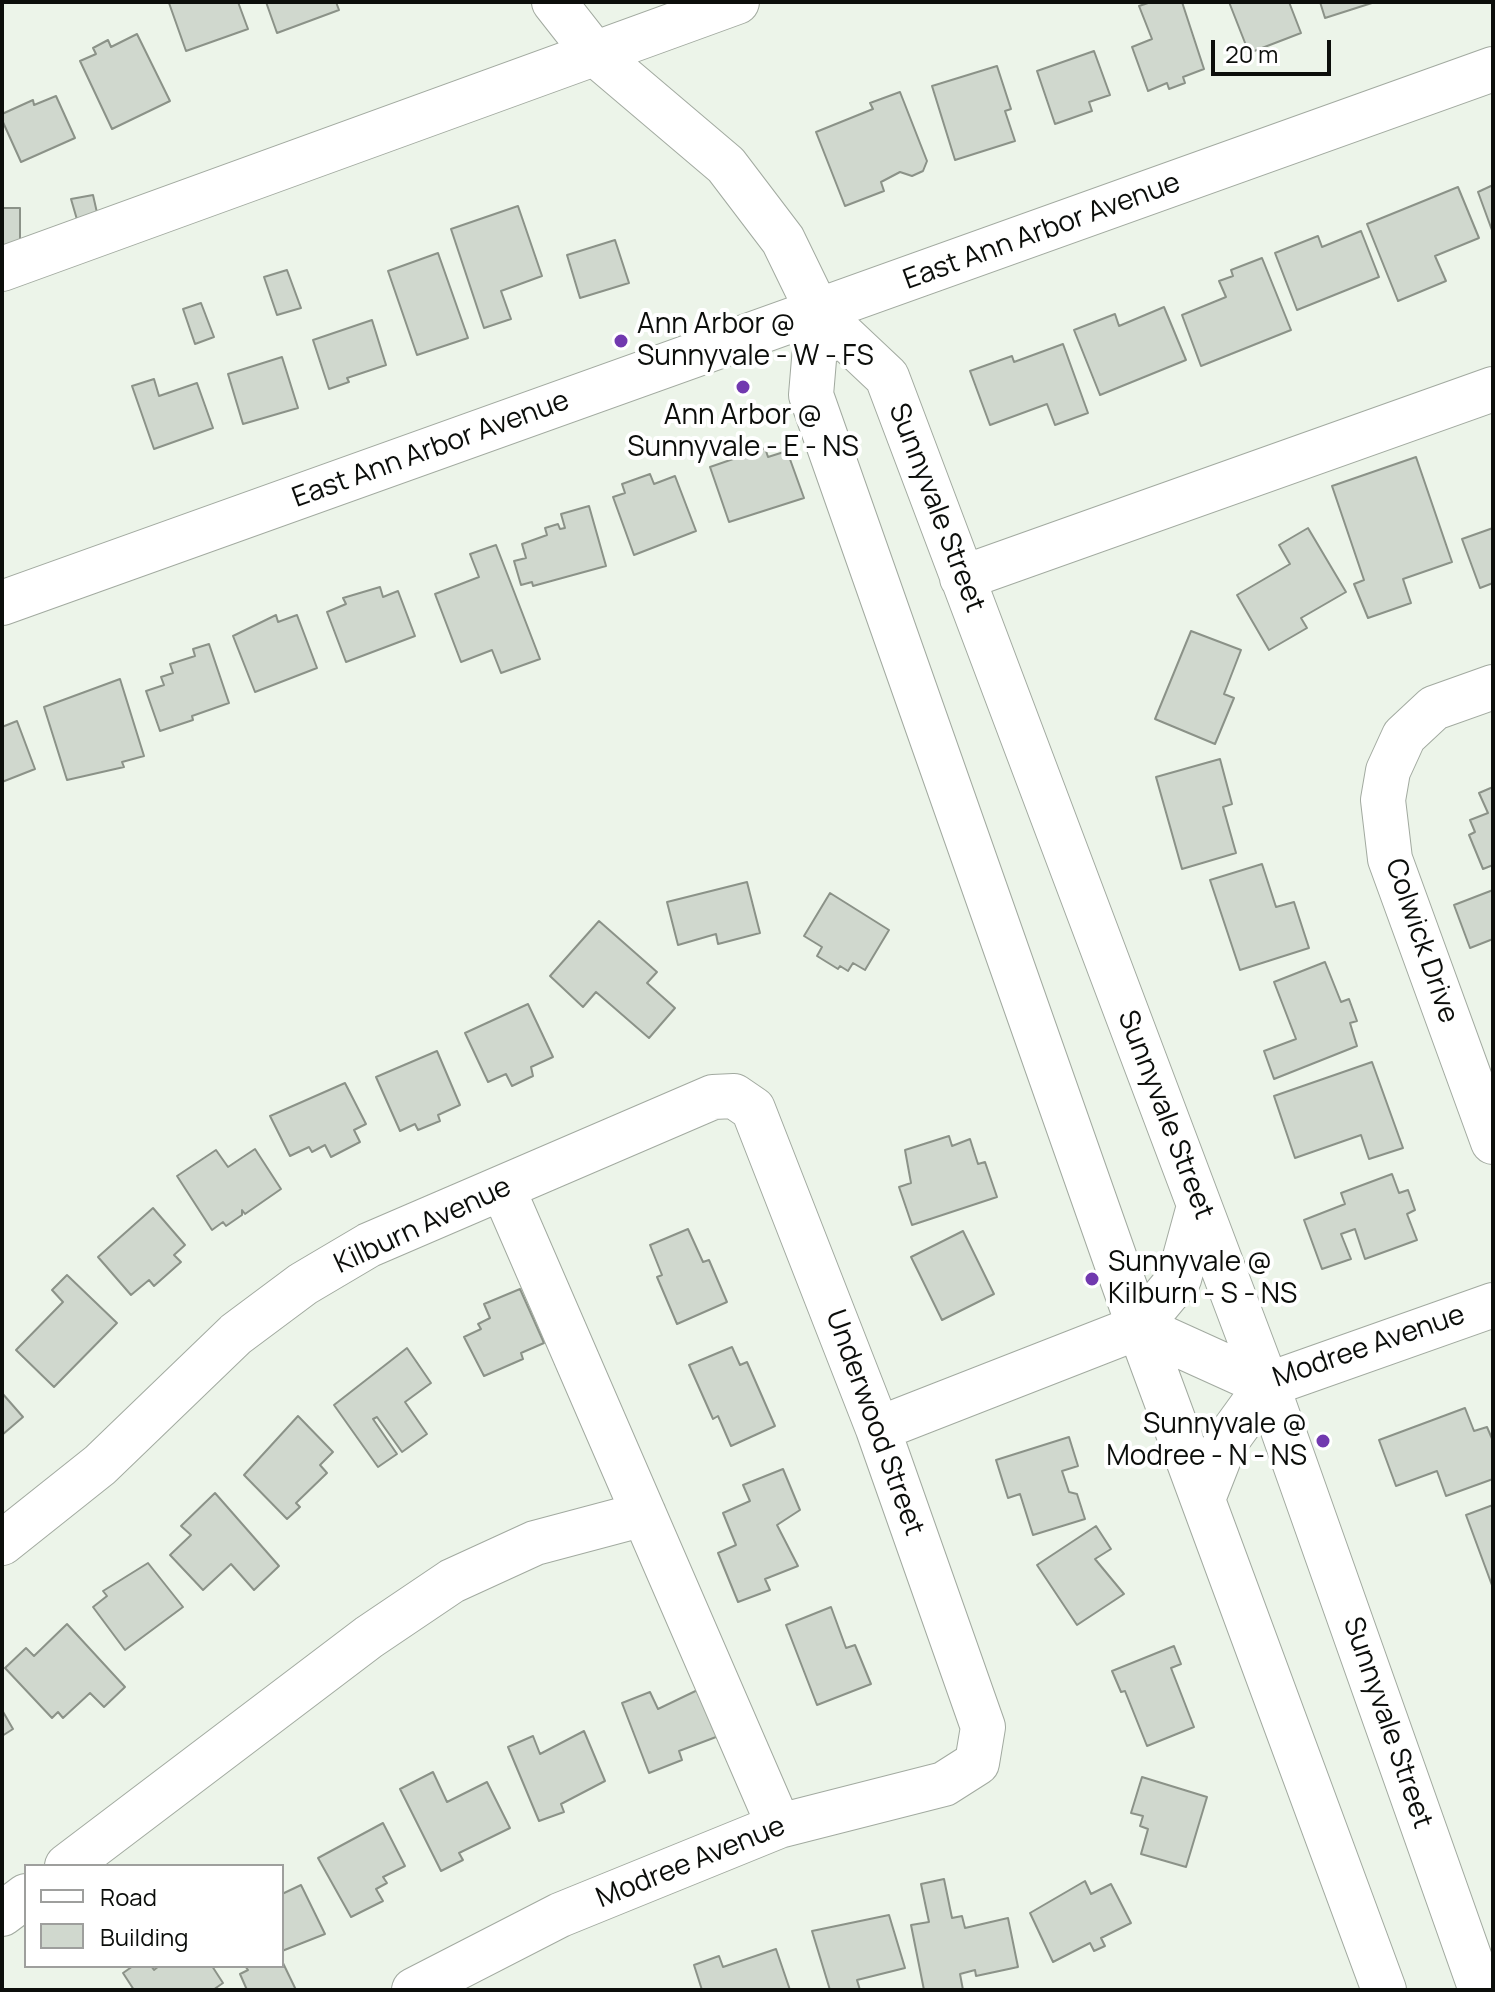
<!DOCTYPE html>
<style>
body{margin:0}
#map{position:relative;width:1495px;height:1992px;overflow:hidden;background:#ecf4e9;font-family:Manrope,sans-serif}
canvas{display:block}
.frame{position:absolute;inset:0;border:4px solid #0c0e0b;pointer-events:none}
.legend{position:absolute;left:24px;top:1864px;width:260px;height:104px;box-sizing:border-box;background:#fff;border:2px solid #9e9f9d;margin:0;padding:10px 14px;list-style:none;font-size:24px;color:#0c0e0b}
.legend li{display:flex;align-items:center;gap:16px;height:40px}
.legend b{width:40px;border:2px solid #9e9f9d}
.scale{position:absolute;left:1211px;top:40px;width:120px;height:36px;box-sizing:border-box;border:4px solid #0c0e0b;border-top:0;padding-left:10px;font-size:24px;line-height:28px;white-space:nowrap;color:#0c0e0b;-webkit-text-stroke:6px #fff;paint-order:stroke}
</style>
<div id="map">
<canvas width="1495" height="1992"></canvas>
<div class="frame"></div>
<ul class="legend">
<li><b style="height:10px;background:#fff"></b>Road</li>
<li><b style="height:22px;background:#d0d8ce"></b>Building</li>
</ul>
<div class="scale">20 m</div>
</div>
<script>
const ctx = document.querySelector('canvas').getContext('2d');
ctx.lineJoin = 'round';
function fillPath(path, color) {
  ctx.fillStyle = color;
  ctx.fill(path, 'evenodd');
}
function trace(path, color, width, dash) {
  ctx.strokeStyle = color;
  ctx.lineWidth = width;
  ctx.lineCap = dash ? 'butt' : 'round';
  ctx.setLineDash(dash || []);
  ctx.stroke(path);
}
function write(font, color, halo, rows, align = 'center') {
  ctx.font = font + ' Manrope,sans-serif';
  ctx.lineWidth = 8;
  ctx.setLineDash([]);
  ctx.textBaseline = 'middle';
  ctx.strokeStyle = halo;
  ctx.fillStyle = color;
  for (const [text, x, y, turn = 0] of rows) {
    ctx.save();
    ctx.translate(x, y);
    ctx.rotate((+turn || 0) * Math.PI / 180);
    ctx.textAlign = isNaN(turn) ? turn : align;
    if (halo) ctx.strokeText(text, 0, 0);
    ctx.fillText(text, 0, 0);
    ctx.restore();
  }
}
const building = new Path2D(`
 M172 2H238L248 29 186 51 169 3Z
 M266 2H336L339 10 277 33Z
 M1151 2H1182L1204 69 1183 77 1185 83 1169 89 1167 83 1148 91 1132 47 1152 39 1139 6Z
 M1229 2H1289L1301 33 1249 53Z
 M1320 2H1375L1325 18Z
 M137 34 170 101 112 129 80 61 96 54 93 48 108 40 111 47Z
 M1094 51 1110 95 1089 102 1092 111 1055 124 1037 71Z
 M997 66 1011 109 1005 111 1015 141 955 160 932 86Z
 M900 92 927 161 923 171 912 176 900 172 881 182 884 191 845 206 816 132 873 109 870 103Z
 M56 96 75 138 21 162 2 120V114L33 100 34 105Z
 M1493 185V233L1478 192Z
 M1458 187 1479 238 1435 256 1446 281 1398 301 1367 224Z
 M93 195 98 217 78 223 71 199Z
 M518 206 542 276 501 291 511 319 484 328 451 229Z
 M2 208H20V245H2Z
 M1361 231 1379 277 1297 310 1275 253 1318 236 1322 247Z
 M615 240 629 283 580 298 567 255Z
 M438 253 468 338 417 355 388 271Z
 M1262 258 1291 330 1201 366 1182 315 1226 297 1219 281 1233 276 1231 270Z
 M287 270 301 308 277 315 264 277Z
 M201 303 214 337 195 344 183 309Z
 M1164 307 1186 360 1100 395 1074 330 1115 314 1119 326Z
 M372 320 386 365 347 378 349 382 329 389 313 340Z
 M1063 344 1088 413 1055 425 1047 404 990 425 970 371 1012 356 1014 362Z
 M282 357 298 408 243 424 228 374Z
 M154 379 159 396 197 383 213 428 154 449 132 386Z
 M765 448 768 457 787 451 804 498 729 522 710 467Z
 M1416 457 1452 562 1403 579 1411 603 1368 618 1354 584 1364 580 1332 486Z
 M650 474 654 484 675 476 696 531 634 555 613 497 625 493 622 484Z
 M589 506 606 566 533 586 532 582 521 585 514 561 526 558 522 544 547 535 545 528 558 524 560 529 565 528 561 514Z
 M1308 528 1346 592 1301 618 1307 628 1269 650 1237 595 1290 564 1279 545Z
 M1493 528V583L1480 588 1462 539Z
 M496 545 540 659 501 673 492 650 461 662 435 594 479 577 470 554Z
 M380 587 383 597 398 591 415 636 346 662 327 612 346 604 343 598Z
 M276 615 278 622 297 615 317 668 255 692 233 636Z
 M1191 631 1241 650 1224 694 1234 698 1215 744 1155 719Z
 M209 644 229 703 192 716 193 720 160 731 146 691 164 685 161 677 173 673 170 664 195 656 193 649Z
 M120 679 144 756 122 762 124 767 67 780 44 707Z
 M17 721 35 769 2 782V727Z
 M1220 759 1232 804 1223 807 1236 853 1182 869 1156 777Z
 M1493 787V865L1483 869 1469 835 1475 832 1470 820 1488 813 1479 793Z
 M1262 864 1276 907 1294 902 1309 948 1240 970 1210 880Z
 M747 882 760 933 718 944 716 934 678 945 667 902Z
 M1493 890V939L1470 948 1454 905Z
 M830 893 889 930 865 970 853 963 848 971 840 966 838 969 817 956 822 947 804 936Z
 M599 921 657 972 647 983 675 1008 649 1038 596 992 583 1007 550 976Z
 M1325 962 1341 1002 1349 999 1357 1021 1350 1023 1357 1046 1274 1079 1264 1051 1296 1039 1274 982Z
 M528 1004 553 1057 531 1067 533 1076 512 1086 506 1074 488 1082 465 1033Z
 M437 1051 460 1105 438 1115 440 1121 418 1130 415 1124 400 1131 376 1077Z
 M1372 1062 1403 1148 1369 1159 1361 1135 1295 1158 1274 1096Z
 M345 1083 366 1124 354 1130 360 1142 331 1157 325 1145 312 1152 309 1147 290 1156 270 1116Z
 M949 1136 952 1146 970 1139 978 1164 985 1162 997 1197 912 1225 899 1187 911 1183 905 1150Z
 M255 1149 281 1189 245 1214 242 1210V1215L226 1226 223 1222 212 1230 177 1176 216 1150 228 1167Z
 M1392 1174 1399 1193 1408 1190 1415 1210 1407 1214 1417 1240 1365 1259 1355 1229 1341 1234 1351 1259 1322 1269 1304 1220 1345 1204 1341 1193Z
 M153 1208 185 1245 174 1255 181 1262 154 1286 149 1280 131 1295 98 1257Z
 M688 1229 703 1262 709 1260 727 1302 677 1324 657 1277 662 1275 650 1245Z
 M963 1231 994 1294 942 1320 911 1257Z
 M67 1275 117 1323 54 1387 16 1350 63 1302 52 1290Z
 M520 1289 544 1343 521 1353 523 1359 484 1376 464 1337 481 1329 478 1324 490 1318 484 1304Z
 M732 1347 740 1365 747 1362 775 1426 731 1446 718 1416 713 1419 689 1365Z
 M407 1348 431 1383 405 1402 427 1434 402 1452 377 1417 373 1419 397 1454 378 1467 334 1405Z
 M2 1393 23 1417 2 1435Z
 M1465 1408 1474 1431 1487 1427 1493 1441V1479L1446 1496 1437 1471 1396 1486 1379 1440Z
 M298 1416 333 1452 320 1465 327 1473 296 1503 300 1507 287 1519 244 1475Z
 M1069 1437 1078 1466 1062 1471 1069 1492 1077 1494 1085 1519 1033 1535 1020 1494 1008 1498 996 1460Z
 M783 1469 800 1510 777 1525 798 1566 765 1579 770 1590 738 1602 718 1553 736 1545 723 1513 750 1501 743 1485Z
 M215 1493 279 1566 254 1590 231 1564 203 1590 170 1555 191 1535 181 1526Z
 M1493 1505V1588L1466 1515Z
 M1096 1526 1111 1549 1095 1559 1124 1594 1077 1625 1037 1565Z
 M148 1563 183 1607 125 1650 93 1607 107 1596 103 1591Z
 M831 1607 846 1648 855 1645 871 1684 817 1705 786 1625Z
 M67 1624 125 1687 104 1707 90 1693 63 1718 58 1712 52 1718 5 1668 26 1648 34 1656Z
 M1174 1646 1181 1664 1171 1668 1194 1727 1147 1746 1125 1691 1121 1692 1112 1671Z
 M706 1686 724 1734 679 1751 682 1760 649 1773 622 1703 650 1692 658 1709Z
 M2 1710 13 1729 2 1736Z
 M584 1731 605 1781 561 1804 564 1812 539 1821 508 1747 533 1736 540 1754Z
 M433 1772 447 1802 487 1782 510 1828 459 1853 463 1860 441 1871 400 1789Z
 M1142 1777 1207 1797 1186 1867 1141 1854 1148 1829 1140 1826 1143 1816 1131 1813Z
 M383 1823 405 1866 383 1877 387 1883 376 1889 383 1901 351 1917 318 1858Z
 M944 1879 952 1918 962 1916 965 1928 1008 1918 1018 1967 976 1976 975 1970 960 1974 963 1990H924L911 1925 929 1922 921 1884Z
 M1085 1881 1091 1894 1111 1884 1131 1923 1101 1938 1105 1946 1094 1951 1090 1943 1053 1962 1030 1913Z
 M301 1885 325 1934 282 1951V1894Z
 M889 1915 905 1968 857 1980 860 1990H830L812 1931Z
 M776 1949 790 1990H702L694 1965 719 1956 723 1967Z
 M282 1961 296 1990H247L240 1974 248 1970 245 1966H282Z
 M133 1966H151L154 1970 159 1966H212L223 1983 213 1990H134L123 1973Z`);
fillPath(building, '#d0d8ce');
trace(building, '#8b9288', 2);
const minor = new Path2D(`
 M554 2 594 53 726 165 783 240 818 312 887 377 1267 1385 1481 1990
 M2 269 737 2
 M818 312 811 395 1139 1327 1384 1990
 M962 578 1493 389
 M2 603 1493 69
 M1493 687 1434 708 1404 736 1388 771 1383 800 1390 859 1493 1142
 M503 1189 779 1826
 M1139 1327 1179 1279 1199 1206
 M878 1429 1139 1327 1267 1385 1493 1305
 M1203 1499 1225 1443 1267 1385
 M2 1543 100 1465 236 1334 303 1284 369 1245 713 1097 734 1096 753 1109 878 1429 983 1727 977 1763 944 1784 779 1826 560 1915 414 1990
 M67 1866 369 1637 452 1581 535 1543 644 1514
 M2 1914 26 1896`);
trace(minor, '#a2aaa0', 46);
trace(minor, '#fff', 44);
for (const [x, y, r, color] of [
 [621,341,8,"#7139af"],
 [743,387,8,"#7139af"],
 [1092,1279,8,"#7139af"],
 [1323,1441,8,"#7139af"]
]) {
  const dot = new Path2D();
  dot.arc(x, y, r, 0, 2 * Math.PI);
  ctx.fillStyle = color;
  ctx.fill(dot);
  trace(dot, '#fff', 3);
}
write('28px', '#0c0e0b', '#fff', [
 ["East Ann Arbor Avenue",1042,232,-20],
 ["East Ann Arbor Avenue",431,450,-20],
 ["Sunnyvale Street",936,508,69],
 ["Colwick Drive",1421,941,71],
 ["Sunnyvale Street",1165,1115,69],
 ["Kilburn Avenue",423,1226,-25],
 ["Modree Avenue",1369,1347,-19],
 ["Underwood Street",874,1423,70],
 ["Sunnyvale Street",1387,1723,71],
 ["Modree Avenue",691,1863,-22]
]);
write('28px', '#0c0e0b', '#fff', [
 ["Ann Arbor @",637,325],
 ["Sunnyvale - W - FS",637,357],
 ["Ann Arbor @",743,416,"center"],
 ["Sunnyvale - E - NS",743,448,"center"],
 ["Sunnyvale @",1108,1263],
 ["Kilburn - S - NS",1108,1295],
 ["Sunnyvale @",1307,1425,"right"],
 ["Modree - N - NS",1307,1457,"right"]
], 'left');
</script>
